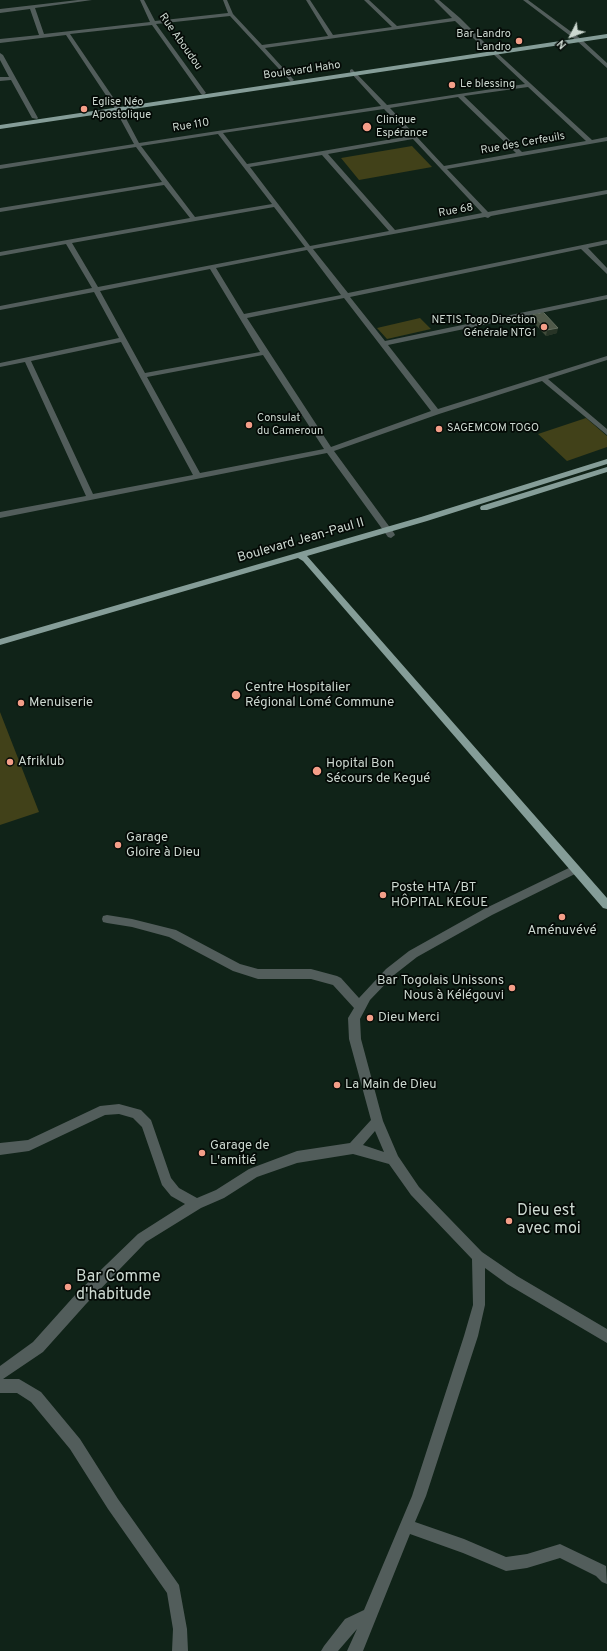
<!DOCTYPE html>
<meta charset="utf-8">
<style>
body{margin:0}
#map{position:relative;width:607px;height:1651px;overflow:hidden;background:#102318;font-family:Overpass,sans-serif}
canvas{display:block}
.north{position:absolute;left:551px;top:16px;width:40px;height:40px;-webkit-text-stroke:3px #040a06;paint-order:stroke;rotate:228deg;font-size:11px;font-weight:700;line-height:16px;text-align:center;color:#ccd8d0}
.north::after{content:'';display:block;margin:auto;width:14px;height:18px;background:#ccd8d0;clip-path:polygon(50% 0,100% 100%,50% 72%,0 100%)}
</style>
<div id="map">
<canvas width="607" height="1651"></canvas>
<div class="north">N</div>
</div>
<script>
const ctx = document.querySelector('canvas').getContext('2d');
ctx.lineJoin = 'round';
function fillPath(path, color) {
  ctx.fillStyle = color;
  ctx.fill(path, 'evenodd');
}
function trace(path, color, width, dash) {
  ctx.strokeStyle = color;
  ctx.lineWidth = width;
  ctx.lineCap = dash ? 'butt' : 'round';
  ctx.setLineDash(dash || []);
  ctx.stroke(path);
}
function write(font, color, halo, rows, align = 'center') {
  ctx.font = font + ' Overpass,sans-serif';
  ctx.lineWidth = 3.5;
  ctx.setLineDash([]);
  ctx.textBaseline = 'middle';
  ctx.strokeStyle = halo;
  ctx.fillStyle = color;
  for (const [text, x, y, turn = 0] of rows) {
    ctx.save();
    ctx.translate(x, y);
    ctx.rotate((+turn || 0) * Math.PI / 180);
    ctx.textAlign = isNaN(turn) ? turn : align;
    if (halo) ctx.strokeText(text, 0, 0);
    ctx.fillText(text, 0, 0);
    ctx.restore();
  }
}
fillPath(new Path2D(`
 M412 146 432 167 359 180 341 158Z
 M420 318 431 329 387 339 377 328Z
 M586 418 607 436V447L567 461 538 434Z
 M0 712 39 812 0 825Z`), '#414119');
fillPath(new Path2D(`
 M78 0H92L35 8 44 34 150 22 140 0H144L155 21 228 13 223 0H227L233 14 262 45 328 36 306 0H310L333 35 392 27 364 0H369L397 26 452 18 434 0H439L460 18 492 50 487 51 455 21 265 48 293 79 294 80 291 82 230 16 156 24 206 93 203 95 201 94 152 25 70 34 121 109 139 143 381 106 350 72V70L352 69 387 105 525 84 492 53 491 52 494 50 592 140 607 137V141L447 169 488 212 607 190V194L491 216 488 218 485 217 313 249 348 293 607 240V244L588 248 607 268V274L581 249 350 297 385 341 607 295V299L388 345 438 409 607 356V360L548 379 607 429V435L542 381 439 414 334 451 394 533 395 535 391 538 388 537 327 453 0 518V512L86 496 25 362 0 367V363L119 338 94 292 0 310V306L92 288 66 244 0 256V252L190 218 164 185 0 212V208L162 182 136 147 0 169V165L134 144 115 109 66 35 0 43V39L39 35 30 9 0 13V9ZM528 87 586 141 522 152 464 96ZM458 97 516 153 444 166 390 108ZM384 109 410 136 247 164 223 133ZM218 134 272 204 195 217 141 146ZM413 139 482 213 395 230 328 154ZM322 155 389 231 310 246 250 167ZM274 207 305 247 98 287 72 243ZM307 250 341 295 244 314 216 268ZM210 269 260 352 145 373 100 291ZM344 298 431 411 331 447 247 318ZM121 342 193 475 93 494 31 361ZM263 355 324 449 200 473 147 377Z
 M523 0H528L581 39 607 63V68L577 41Z
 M0 53 3 55 38 118 37 119 32 118 11 80 0 81V77H9L0 60Z
 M575 865 579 866 580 869 579 872 492 915 417 957 394 975 370 1000 360 1019 361 1039 383 1121 398 1156 419 1187 482 1252 517 1276 607 1329V1343L507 1284 485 1268V1305L478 1336 426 1496 415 1522 464 1539 506 1557 527 1554 560 1544 606 1566 607 1584 602 1582 596 1576 560 1558 527 1568 506 1571 463 1553 410 1534 363 1651H347L357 1629 338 1651H321L324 1646 345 1619 364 1610 412 1496 464 1336 473 1305 472 1259 411 1195 389 1164 353 1154 297 1163 257 1177 224 1198 201 1208 146 1242 86 1304 43 1352 3 1379H19L41 1392 80 1439 118 1499 179 1585 187 1629 188 1651H172L173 1629 167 1593 108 1509 70 1449 31 1402 17 1393H0V1366L33 1342 76 1294 138 1234 185 1204 171 1196 162 1185 142 1127 133 1118 119 1114 105 1115 29 1151 0 1155V1143L28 1140 100 1106 119 1104 141 1110 151 1120 171 1178 179 1188 197 1198 216 1190 249 1169 297 1151 350 1143 371 1120 349 1039 348 1018 354 1008 333 985 311 979H258L233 971 169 937 132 927 107 923 103 922 102 919 103 916 107 915 132 919 176 930 240 964 258 969H311L337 976 341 978 359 998 386 969 409 951 484 909ZM375 1131 384 1152 363 1145Z`), '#525d5b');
fillPath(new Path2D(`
 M607 34V38L0 129V125Z
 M607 459V464L427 521 307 556 607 898V909L603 908 303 561 298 558 0 645V639L421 517Z
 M607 467V472L487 510H481L480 508 481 506Z`), '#859d98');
fillPath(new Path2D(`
 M533 315 557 333 546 336 532 321Z`), '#404b3a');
fillPath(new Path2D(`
 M558 328 557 333 546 336 547 330Z`), '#273426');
const building = new Path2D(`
 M544 313 558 328 547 330 533 315Z`);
fillPath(building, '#505a4a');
trace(building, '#636e5f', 1);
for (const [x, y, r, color] of [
 [519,41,4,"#f49e88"],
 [452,85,4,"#f49e88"],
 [84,109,4,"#f49e88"],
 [367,127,5,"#f49e88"],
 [544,327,4,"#f49e88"],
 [249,425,4,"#f49e88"],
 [439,429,4,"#f49e88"],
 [236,695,5,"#f49e88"],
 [21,703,4,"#f49e88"],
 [10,762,4,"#f49e88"],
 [317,771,5,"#f49e88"],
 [118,845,4,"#f49e88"],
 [383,895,4,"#f49e88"],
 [562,917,4,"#f49e88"],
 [512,988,4,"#f49e88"],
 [370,1018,4,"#f49e88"],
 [337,1085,4,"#f49e88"],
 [202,1153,4,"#f49e88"],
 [509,1221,4,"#f49e88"],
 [68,1287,4,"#f49e88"]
]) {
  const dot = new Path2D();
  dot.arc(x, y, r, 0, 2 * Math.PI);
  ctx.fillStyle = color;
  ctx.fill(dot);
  trace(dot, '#040a06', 1.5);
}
write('11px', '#ccd8d0', '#040a06', [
 ["Bar Landro",511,35,"right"],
 ["Landro",511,48,"right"],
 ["Le blessing",460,85],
 ["Eglise Néo",92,103],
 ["Apostolique",92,116],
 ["Clinique",376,121],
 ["Espérance",376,134],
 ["NETIS Togo Direction",536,321,"right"],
 ["Générale NTG1",536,334,"right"],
 ["Consulat",257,419],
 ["du Cameroun",257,432],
 ["SAGEMCOM TOGO",447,429]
], 'left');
write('11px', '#ccd8d0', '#040a06', [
 ["Rue Aboudou",180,42,55],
 ["Boulevard Haho",302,71,-8],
 ["Rue 110",191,126,-9],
 ["Rue des Cerfeuils",523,144,-10],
 ["Rue 68",456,211,-10]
]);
write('13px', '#ccd8d0', '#040a06', [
 ["Boulevard Jean-Paul II",301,541,-16]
]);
write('13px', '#ccd8d0', '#040a06', [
 ["Centre Hospitalier",245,688],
 ["Régional Lomé Commune",245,703],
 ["Menuiserie",29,703],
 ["Afriklub",18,762],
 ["Hopital Bon",326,764],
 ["Sécours de Kegué",326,779],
 ["Garage",126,838],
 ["Gloire à Dieu",126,853],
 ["Poste HTA /BT",391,888],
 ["HÔPITAL KEGUE",391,903],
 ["Aménuvévé",562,931,"center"],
 ["Bar Togolais Unissons",504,981,"right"],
 ["Nous à Kélégouvi",504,996,"right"],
 ["Dieu Merci",378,1018],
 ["La Main de Dieu",345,1085],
 ["Garage de",210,1146],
 ["L'amitié",210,1161]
], 'left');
write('16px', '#ccd8d0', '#040a06', [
 ["Dieu est",517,1212],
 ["avec moi",517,1230],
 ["Bar Comme",76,1278],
 ["d'habitude",76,1296]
], 'left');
</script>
